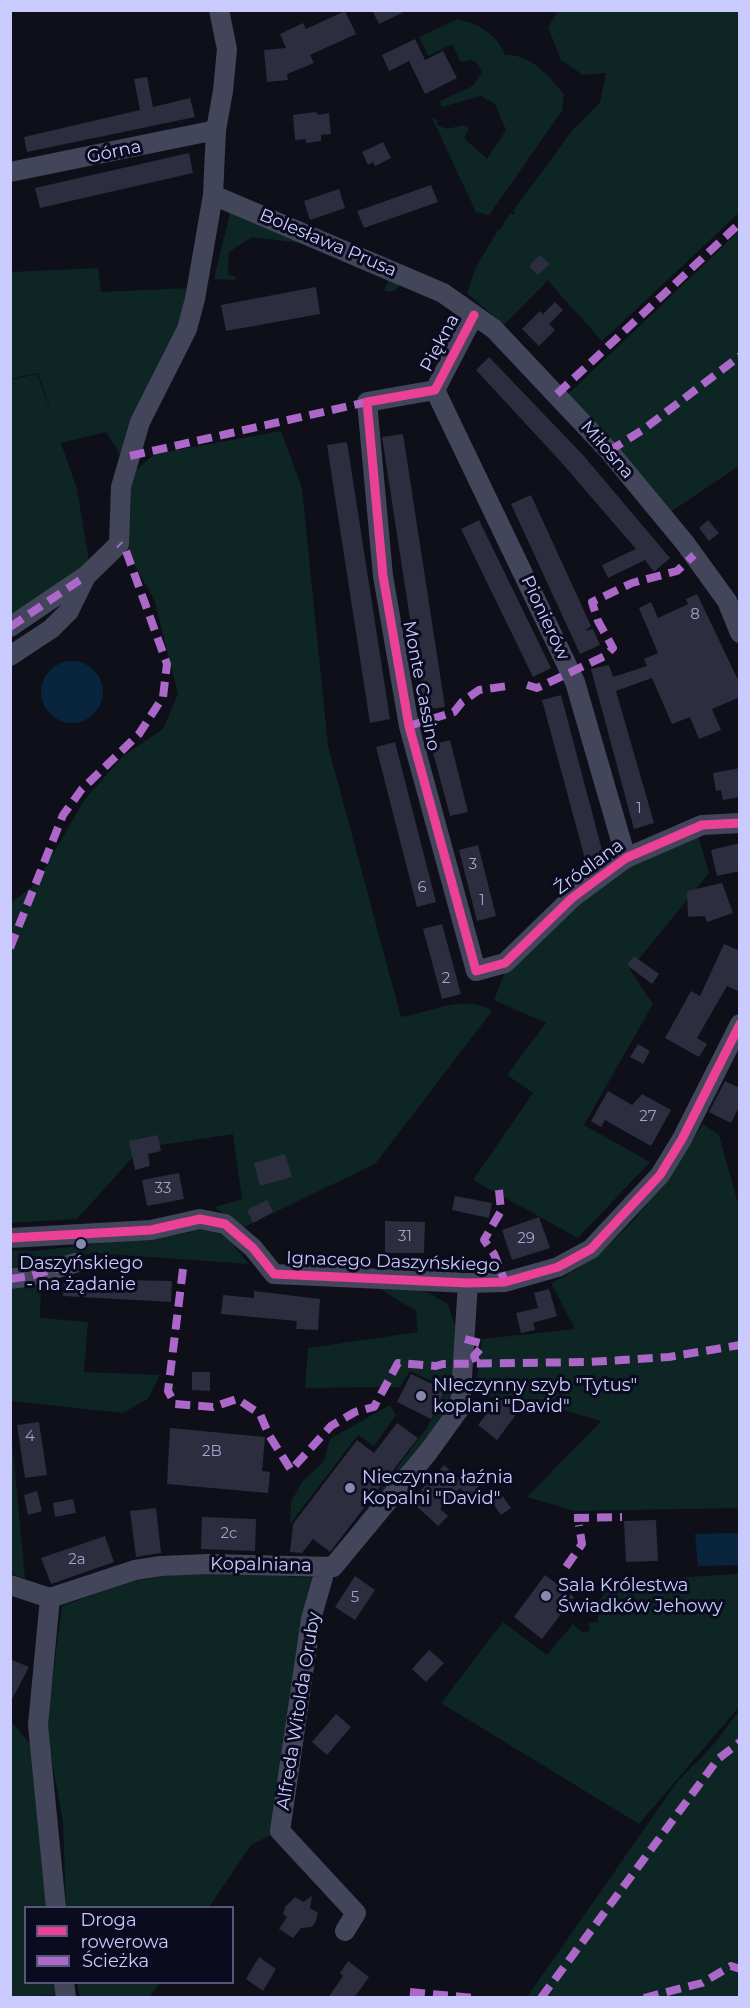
<!DOCTYPE html>
<meta charset="utf-8">
<style>
body{margin:0}
#map{position:relative;width:750px;height:2008px;overflow:hidden;background:#0f0f1a;font-family:Montserrat,sans-serif}
canvas{display:block}
.frame{position:absolute;inset:0;border:12px solid #c9cbff;pointer-events:none}
.legend{position:absolute;left:24px;top:1906px;width:210px;height:78px;box-sizing:border-box;background:#0b0b1f;border:2px solid #575879;margin:0;padding:8px 10px;list-style:none;font-size:18px;color:#c9cbff}
.legend li{display:flex;align-items:center;gap:12px;height:30px}
.legend b{width:30px;border:2px solid #575879}
</style>
<div id="map">
<canvas width="750" height="2008"></canvas>
<div class="frame"></div>
<ul class="legend">
<li><b style="height:8px;background:#ea4096"></b>Droga rowerowa</li>
<li><b style="height:8px;background:#ac68c9"></b>Ścieżka</li>
</ul>
</div>
<script>
const ctx = document.querySelector('canvas').getContext('2d');
ctx.lineJoin = 'round';
function fillPath(path, color) {
  ctx.fillStyle = color;
  ctx.fill(path, 'evenodd');
}
function trace(path, color, width, dash) {
  ctx.strokeStyle = color;
  ctx.lineWidth = width;
  ctx.lineCap = dash ? 'butt' : 'round';
  ctx.setLineDash(dash || []);
  ctx.stroke(path);
}
function write(font, color, halo, rows, align = 'center') {
  ctx.font = font + ' Montserrat,sans-serif';
  ctx.lineWidth = 6;
  ctx.setLineDash([]);
  ctx.textBaseline = 'middle';
  ctx.strokeStyle = halo;
  ctx.fillStyle = color;
  for (const [text, x, y, turn = 0] of rows) {
    ctx.save();
    ctx.translate(x, y);
    ctx.rotate((+turn || 0) * Math.PI / 180);
    ctx.textAlign = isNaN(turn) ? turn : align;
    if (halo) ctx.strokeText(text, 0, 0);
    ctx.fillText(text, 0, 0);
    ctx.restore();
  }
}
fillPath(new Path2D(`
 M558 11H739V213L602 341 548 281 564 264 504 325 467 293 475 269 498 230H500L510 213 515 215 514 210 571 132 600 102 606 73 583 75 561 60 548 27Z
 M458 19C479 24 498 35 505 55 532 54 547 75 564 94L562 111 489 215 476 212 432 118 437 120V125L447 129 464 125 469 128 464 138 487 159 506 130 495 104 481 96 442 107 440 101 473 86 482 72 477 63 471 60 461 62 452 44 428 56 419 37Z
 M233 212 397 280 399 286 395 291H384L388 281 300 243 252 237 229 252 228 275 235 276 236 280 214 279 230 213Z
 M739 231V466L666 515 565 397Z
 M98 268 101 292 189 288 184 319 121 456 106 432 61 443 77 489 89 561 11 618V380L37 374 54 420 38 373 11 379V272Z
 M281 431 302 488 328 746 401 1017C429 1013 465 993 492 1011L375 1164 242 1228 215 1207 242 1199 233 1134 141 1148 77 1219 11 1223V903L36 883 85 799 123 756 163 729 178 694 154 599 126 551 127 491 137 469 155 454Z
 M697 832 709 873 630 970 653 1004 584 1125 650 1162 578 1238 473 1180 533 1093 507 1075 546 1023 494 1000 507 967 612 869Z
 M703 1124 719 1135 739 1207V1508L575 1511 527 1497 601 1421 543 1404 475 1394 482 1339 575 1329 551 1283C619 1253 664 1185 703 1124Z
 M210 1227 229 1240 249 1264 93 1253 11 1273V1250L34 1251 181 1234Z
 M41 1284 40 1318 88 1322 84 1372 160 1375 148 1399 122 1413 11 1401V1286Z
 M375 1286 423 1290 448 1304 461 1346 456 1391 448 1412 431 1440 333 1553 427 1428 447 1388 410 1371 400 1387 305 1388 308 1348 418 1332 416 1311Z
 M390 1405 396 1415 374 1446 358 1435 290 1524 291 1502 302 1482 324 1461 330 1439Z
 M11 1429 25 1579 11 1573Z
 M202 1570 313 1578 306 1609 275 1833 251 1845 209 1907H66L63 1822 46 1729 62 1606 129 1582Z
 M739 1574V1707L639 1824 441 1703 503 1622 547 1655 573 1624 582 1632 590 1631 589 1623 598 1622 597 1605 605 1593C617 1591 622 1589 627 1578L653 1579Z
 M737 1713 740 1714 739 1997H527L677 1782 715 1743Z
 M10 1720 30 1744 51 1907 26 1908V1982L60 1983 61 1995 11 1997Z
 M77 1983V1982L159 1983 149 1998 80 1997Z`), '#0d2523');
fillPath(new Path2D(`
 M41 692a31 31 0 1 1 62 0a31 31 0 1 1-62 0Z
 M739 1533V1565L698 1566 695 1534Z`), '#09243d');
fillPath(new Path2D(`
 M372 10H408L379 24Z
 M345 11 356 34 310 55 314 63 287 74 288 80 267 82 264 50 286 48 280 34 303 23 306 29Z
 M415 39 425 60 443 51 457 78 425 94 409 61 389 71 382 55Z
 M147 77 153 107 190 98 195 117 27 152 24 137 140 110 134 79Z
 M315 112 319 115 329 113 331 134 321 135V141L306 143V139L295 140 293 115Z
 M383 142 391 158 375 166 373 162 368 165 362 152Z
 M189 153 193 173 40 208 35 188Z
 M431 185 438 202 364 228 357 211Z
 M339 189 345 208 310 220 304 201Z
 M540 255 550 264 538 275 529 266Z
 M316 287 320 314 226 331 221 305Z
 M555 302 563 310 549 324 555 330 539 346 522 329 540 311 543 314Z
 M489 357 583 455 670 558 654 572 645 560 608 578 602 565 636 549 561 462 476 370Z
 M403 434 445 707 424 710 382 437Z
 M347 442 390 719 370 723 327 445Z
 M531 495 591 626 585 631 593 629 600 645 580 654 511 504Z
 M479 520 551 668 533 677 461 529Z
 M708 520 719 533 709 541 699 528Z
 M697 594 740 684V697L712 709 721 730 699 739 690 717 672 724 652 678 616 691 654 823 634 829 591 669 609 665 613 677 647 666 644 659 658 653 639 608 651 602 658 618 688 604 686 599Z
 M561 695 603 854 585 859 542 700Z
 M450 740 468 812 450 816 431 745Z
 M395 742 436 902 417 907 376 747Z
 M740 768V797L723 800 721 790 716 791 713 773Z
 M740 843V871L717 876 711 850Z
 M478 845 496 916 477 921 459 850Z
 M722 883 733 913 707 922 705 916 688 917 687 891Z
 M442 924 461 994 442 999 423 929Z
 M724 944 740 951V992L727 986 697 1038 707 1044 699 1057 665 1038 691 991 700 996Z
 M634 956 659 974 652 984 627 965Z
 M638 1044 650 1051 643 1064 630 1057Z
 M725 1081 740 1088V1105L731 1123 709 1112Z
 M608 1091 632 1105 642 1094 671 1110 651 1146 605 1120 601 1127 591 1121Z
 M158 1135 161 1151 148 1154 150 1166 135 1170 129 1141Z
 M285 1154 292 1177 260 1186 254 1163Z
 M179 1173 184 1199 147 1206 142 1180Z
 M455 1196 492 1203 489 1218 452 1210Z
 M267 1200 273 1212 253 1223 247 1210Z
 M539 1217 550 1248 512 1260 502 1230Z
 M385 1221 425 1222 424 1253H385Z
 M64 1279 172 1281 171 1302 63 1296Z
 M549 1289 557 1316 533 1323 535 1330 521 1333 516 1313 538 1308 534 1293Z
 M254 1291 320 1299 318 1330 296 1329 297 1321 221 1314 223 1295 254 1298Z
 M192 1372H210V1391L192 1390Z
 M411 1374 445 1390 431 1419 397 1402Z
 M499 1398 518 1412 497 1440 478 1425Z
 M39 1422 47 1475 25 1478 17 1425Z
 M397 1423 418 1438 330 1552 313 1539 302 1553 290 1552 293 1524 357 1440 374 1453Z
 M170 1428 265 1437 262 1471 270 1472 268 1493 167 1484Z
 M444 1465 464 1483 473 1472 483 1481 470 1497 460 1488 440 1509 448 1516 438 1526 411 1501Z
 M37 1491 42 1511 28 1515 24 1495Z
 M499 1491 511 1508 501 1515 489 1498Z
 M73 1499 76 1513 55 1517 53 1503Z
 M156 1508 161 1553 136 1557 130 1511Z
 M202 1517 256 1519 255 1551 201 1549Z
 M656 1520 658 1561 626 1562 624 1521Z
 M105 1536 114 1562 51 1584 41 1558Z
 M545 1575 574 1597 542 1639 514 1617Z
 M355 1576 375 1590 355 1620 335 1607Z
 M429 1650 444 1663 426 1682 412 1669Z
 M10 1659 29 1667 10 1703Z
 M336 1714 351 1727 327 1755 312 1742Z
 M312 1896 310 1908 318 1913 316 1921 312 1927 301 1928 293 1938 279 1929 287 1917 283 1914 285 1907 295 1897 303 1902Z
 M259 1957 276 1969 263 1991 246 1979Z
 M348 1961 369 1977 354 1998H328L343 1976 340 1973Z`), '#2c2d3e');
trace(new Path2D(`
 M10 172 216 130
 M213 195 443 293 494 329 609 451 685 543 727 601 740 633
 M474 315 435 390 367 402 383 576 409 726 476 971 505 963 572 898 626 858 702 825 740 823
 M435 390 575 682 626 858
 M10 627 84 577
 M10 656 51 629 69 611 86 576 119 544 121 487 140 422 187 329 195 299 213 195 216 130 223 91 227 49 219 10
 M10 1238 151 1230 200 1219 225 1224 253 1248 274 1274 468 1283 505 1282 558 1267 591 1249 660 1175 682 1139 740 1024
 M10 1279 31 1276 75 1263
 M326 1567 311 1619 280 1831 356 1913 345 1931
 M10 1585 50 1598 135 1570 161 1566 208 1564 333 1567 429 1451 460 1408 468 1283
 M50 1598 38 1725 56 1908
 M64 1982 66 1998`), '#43455b', 20);
trace(new Path2D(`
 M557 394 740 223
 M609 451 644 429 740 356
 M130 456 367 402
 M10 627 86 576
 M527 685 537 688 605 656 613 648 598 621 592 602 632 583 677 571 694 555
 M409 726 454 712 462 702 479 690 508 686
 M10 948 63 815 82 789 139 734 163 697 167 664 126 551 119 544
 M499 1190 501 1211 484 1240 494 1254 505 1282
 M183 1269 168 1391 175 1404 213 1407 237 1399 260 1414 269 1435 291 1470 331 1426 355 1412 374 1407 398 1363 436 1366 443 1364 589 1362 669 1357 740 1345
 M10 1279 31 1276 75 1263
 M465 1339 480 1343 482 1347 474 1356 477 1363H483
 M574 1518 622 1517
 M566 1567 582 1544 579 1525
 M410 1992 474 1998
 M541 1998 718 1759 740 1742
 M644 1998 702 1983 731 1966 740 1969`), '#ac68c9', 8, [15, 8]);
trace(new Path2D(`
 M474 315 435 390 367 402 383 576 409 726 476 971 505 963 572 898 626 858 702 825 740 823
 M10 1238 151 1230 200 1219 225 1224 253 1248 274 1274 468 1283 505 1282 558 1267 591 1249 660 1175 682 1139 740 1024`), '#ea4096', 9);
for (const [x, y, r, color] of [
 [81,1244,6,"#8889af"],
 [421,1396,6,"#8889af"],
 [350,1488,6,"#8889af"],
 [546,1596,6,"#8889af"]
]) {
  const dot = new Path2D();
  dot.arc(x, y, r, 0, 2 * Math.PI);
  ctx.fillStyle = color;
  ctx.fill(dot);
  trace(dot, '#0b0b1f', 2);
}
write('15px', '#a2a4cf', null, [
 ["8",695,615],
 ["1",639,809],
 ["3",473,865],
 ["6",422,888],
 ["1",482,901],
 ["2",446,979],
 ["27",648,1117],
 ["33",163,1189],
 ["31",405,1237],
 ["29",526,1239],
 ["4",30,1437],
 ["2B",212,1452],
 ["2c",229,1534],
 ["2a",77,1560],
 ["5",355,1598]
]);
write('18px', '#c9cbff', '#0b0b1f', [
 ["Górna",114,152,-12],
 ["Bolesława Prusa",328,243,23],
 ["Piękna",440,343,-62],
 ["Miłosna",607,450,49],
 ["Pionierów",545,618,65],
 ["Monte Cassino",421,686,79],
 ["Źródlana",589,867,-36],
 ["Ignacego Daszyńskiego",393,1262,2],
 ["Kopalniana",261,1565,1],
 ["Alfreda Witolda Oruby",299,1711,-81]
]);
write('18px', '#c9cbff', '#0b0b1f', [
 ["Daszyńskiego",81,1264,"center"],
 ["- na żądanie",81,1285,"center"],
 ["NIeczynny szyb \"Tytus\"",433,1386],
 ["koplani \"David\"",433,1407],
 ["Nieczynna łaźnia",362,1478],
 ["Kopalni \"David\"",362,1499],
 ["Sala Królestwa",558,1586],
 ["Świadków Jehowy",558,1607]
], 'left');
</script>
